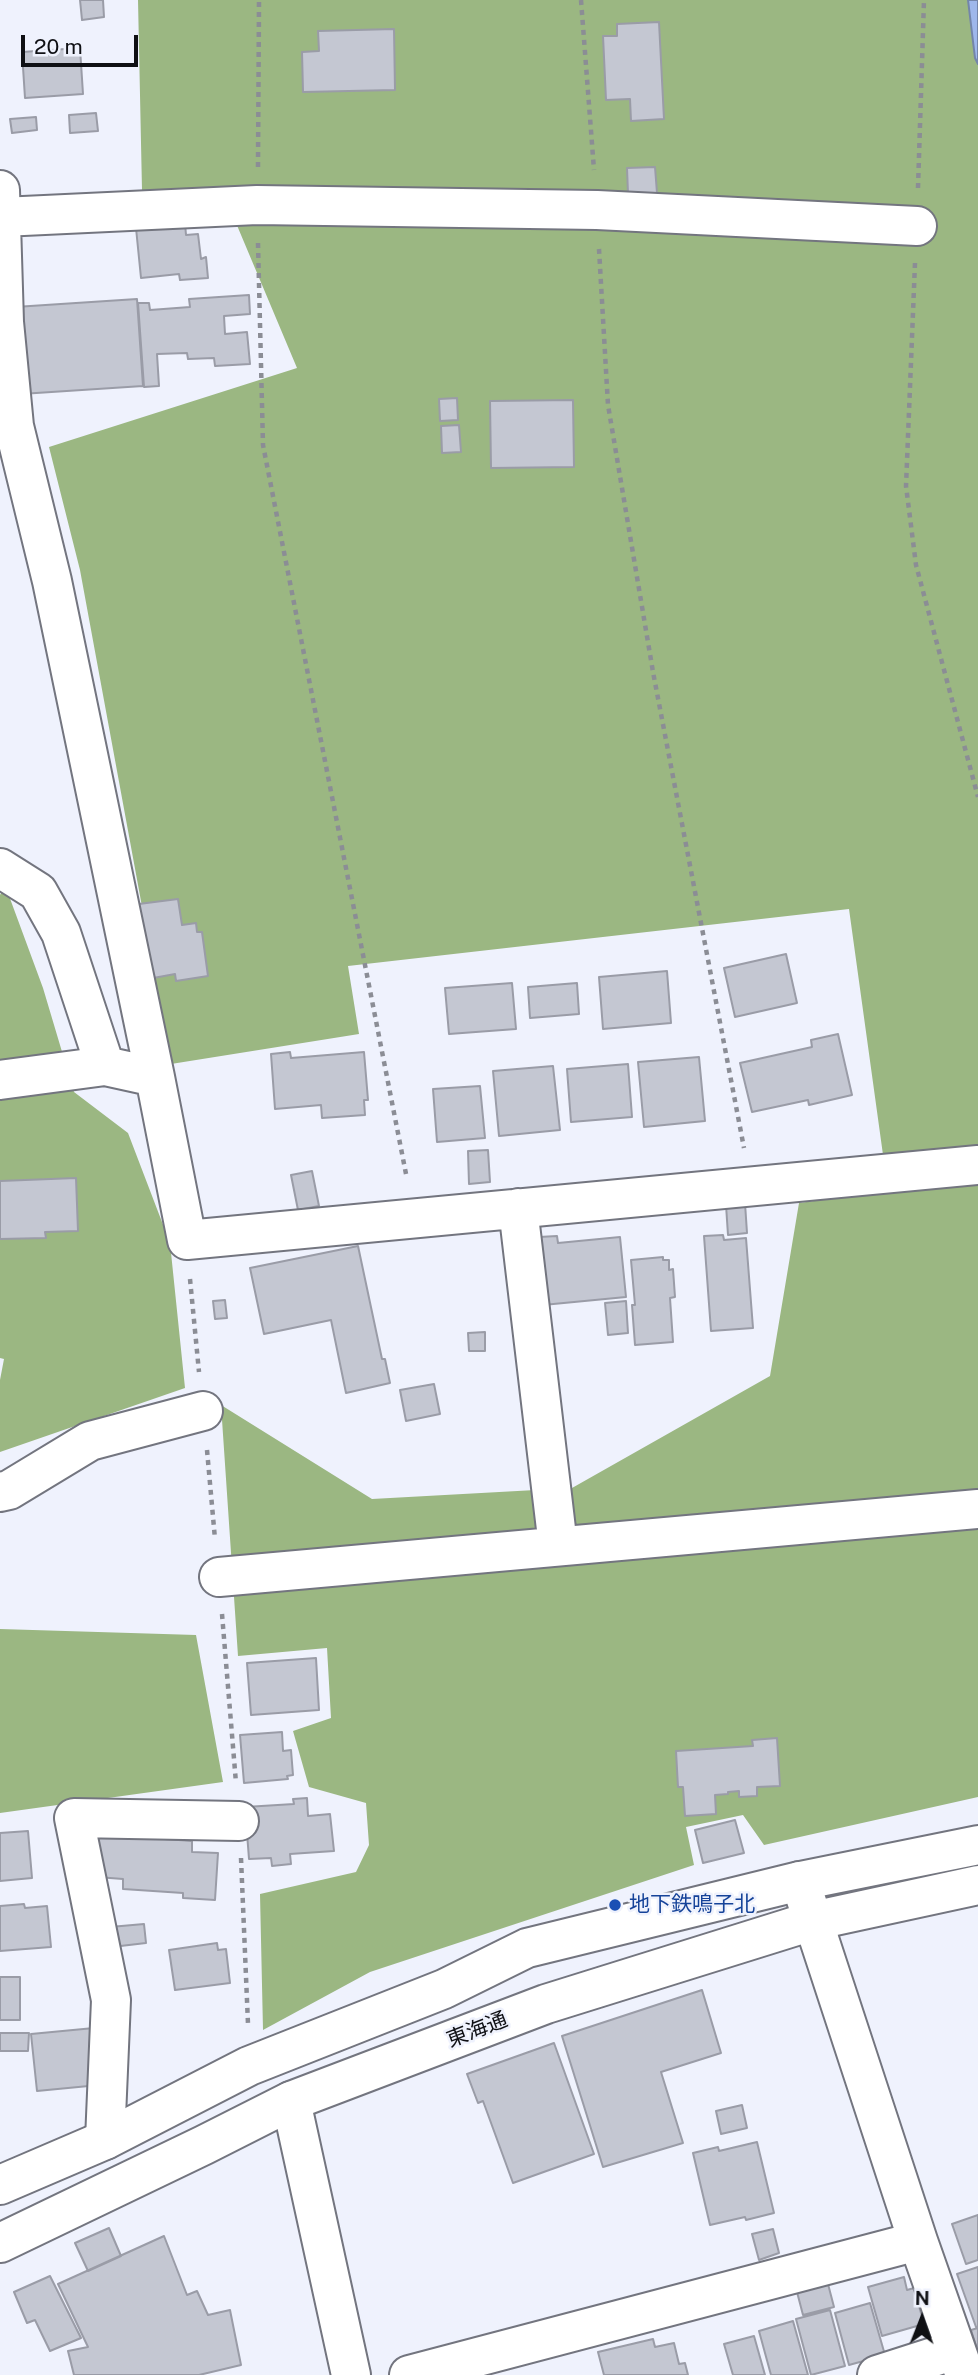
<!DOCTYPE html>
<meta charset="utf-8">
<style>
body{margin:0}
#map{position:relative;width:978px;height:2375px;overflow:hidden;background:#eff2fd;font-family:"Public Sans",sans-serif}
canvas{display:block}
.north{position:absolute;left:887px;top:2284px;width:70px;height:70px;-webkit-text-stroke:5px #eff2fd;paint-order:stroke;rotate:1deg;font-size:19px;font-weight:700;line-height:28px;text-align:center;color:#0f1014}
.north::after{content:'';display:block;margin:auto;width:24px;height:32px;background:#0f1014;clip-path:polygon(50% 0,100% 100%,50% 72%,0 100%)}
.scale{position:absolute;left:21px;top:35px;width:117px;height:32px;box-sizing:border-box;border:4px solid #0f1014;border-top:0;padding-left:9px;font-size:21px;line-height:24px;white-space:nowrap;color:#0f1014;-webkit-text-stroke:5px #eff2fd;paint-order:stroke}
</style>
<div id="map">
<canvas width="978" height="2375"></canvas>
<div class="north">N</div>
<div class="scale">20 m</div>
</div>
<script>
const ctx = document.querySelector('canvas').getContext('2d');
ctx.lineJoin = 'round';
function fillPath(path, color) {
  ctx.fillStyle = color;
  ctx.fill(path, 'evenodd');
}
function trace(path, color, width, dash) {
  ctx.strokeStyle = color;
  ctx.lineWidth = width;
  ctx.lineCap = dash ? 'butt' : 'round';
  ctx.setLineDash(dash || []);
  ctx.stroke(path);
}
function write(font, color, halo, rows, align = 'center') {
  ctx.font = font + ' "Public Sans","Noto Sans JP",sans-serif';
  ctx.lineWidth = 5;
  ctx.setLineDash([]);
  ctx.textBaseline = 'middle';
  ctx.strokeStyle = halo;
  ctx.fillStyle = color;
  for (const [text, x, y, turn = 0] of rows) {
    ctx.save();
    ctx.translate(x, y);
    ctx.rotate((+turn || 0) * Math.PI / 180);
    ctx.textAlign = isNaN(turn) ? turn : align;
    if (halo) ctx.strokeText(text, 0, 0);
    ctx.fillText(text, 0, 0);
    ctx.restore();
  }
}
fillPath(new Path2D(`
 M138 0H978V1797L764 1845 743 1815 686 1827 694 1865 370 1972 263 2030 260 1894 356 1872 369 1845 366 1803 309 1787 293 1731 331 1718 327 1648 238 1656 221 1405 372 1499 572 1488 770 1376 799 1203 888 1191 849 909 348 966 359 1034 171 1064 80 570 49 447 297 368 236 223 142 190Z
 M5 885 43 988 74 1092 128 1133 170 1243 185 1388 0 1452V1380L4 1359 0 1358V895Z
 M0 1629 196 1635 223 1782 0 1813Z`), '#9bb782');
const water = new Path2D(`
 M968 0H978V64L975 58Z`);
fillPath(water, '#9eb7eb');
trace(water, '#7385aa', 2);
const building = new Path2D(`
 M80 0H103L104 17 82 20Z
 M659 22 664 119 631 121 630 99 606 100 603 36H617V24Z
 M394 29 395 90 303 92 302 52 319 51 318 31Z
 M80 48 83 94 25 98 22 52Z
 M96 113 98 131 70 133 69 115Z
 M36 117 37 130 12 133 10 119Z
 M655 167 657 193 628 194 627 168Z
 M185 223 186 235 198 234 201 259 206 257 208 278 180 280 179 274 141 278 136 228Z
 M249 295 250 314 224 316 225 334 247 332 250 364 215 366 214 358 188 359 187 353 157 354 159 386 144 387 138 303H149L150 310 190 307 189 299Z
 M137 299 143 386 21 394 15 307Z
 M457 398 458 420 440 421 439 399Z
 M573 400 574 467 491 468 490 401Z
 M459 425 461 452 442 453 441 426Z
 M178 899 182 925 196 923 197 932H202L208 976 176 981 175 974 148 979 131 905Z
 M786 954 797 1003 735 1017 724 968Z
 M667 971 671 1023 603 1029 599 977Z
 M512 983 516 1029 449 1034 445 988Z
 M577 983 579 1014 530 1018 528 987Z
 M838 1034 852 1095 809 1105 808 1100 752 1112 740 1063 812 1047 811 1040Z
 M290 1052 291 1058 364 1052 368 1100H364L365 1115 322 1118 321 1105 275 1109 271 1054Z
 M699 1057 705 1121 644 1127 638 1062Z
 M628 1064 632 1117 571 1122 567 1069Z
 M553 1066 560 1130 499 1136 493 1071Z
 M480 1086 485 1138 437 1142 433 1089Z
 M488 1150 490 1182 469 1184 468 1151Z
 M312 1171 319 1206 298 1210 291 1175Z
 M76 1178 78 1231 45 1232 46 1238 0 1239V1181Z
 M745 1203 747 1233 728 1235 726 1205Z
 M723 1235 724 1240 746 1238 753 1328 711 1331 704 1236Z
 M557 1236 558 1243 620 1237 626 1297 543 1305 539 1237Z
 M358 1246 382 1359H385L390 1383 346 1393 331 1320 264 1334 250 1268Z
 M663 1257V1260H669V1270L673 1269 675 1297 670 1298 673 1342 635 1345 632 1305H635L631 1260Z
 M225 1300 227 1318 215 1319 213 1301Z
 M626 1301 628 1333 608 1335 605 1303Z
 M485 1332V1351H469L468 1333Z
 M434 1384 440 1414 406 1421 400 1390Z
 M316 1658 319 1710 251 1715 247 1663Z
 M282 1732 283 1751 291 1750 293 1775 287 1776 288 1779 244 1783 240 1735Z
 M777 1738 780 1786 757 1787V1796L739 1797V1791L728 1792V1794L715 1795 716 1814 685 1816 683 1787H678L676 1751 753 1746 752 1740Z
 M307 1798 308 1816 330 1814 334 1851 290 1854 291 1864 272 1866 271 1858 249 1859 245 1807 294 1804 293 1799Z
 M735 1820 744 1853 703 1863 695 1830Z
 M28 1831 32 1878 0 1881V1833Z
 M97 1834 192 1841V1852L218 1853 215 1900 183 1898V1893L123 1889V1879L97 1877Z
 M24 1904 25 1908 47 1906 51 1947 0 1951V1906Z
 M144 1924 146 1943 112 1947 110 1927Z
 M217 1943 218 1950 226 1949 230 1983 175 1990 169 1950Z
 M0 1977H20V2020H0Z
 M702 1990 721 2053 661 2072 683 2143 603 2167 562 2036Z
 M94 2028 99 2085 37 2091 31 2034Z
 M0 2033H29L28 2051H0Z
 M554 2043 594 2154 513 2183 483 2101 478 2103 467 2074Z
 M742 2105 747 2128 721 2134 716 2111Z
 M757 2142 774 2213 746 2220 745 2217 710 2225 693 2153 718 2147 719 2151Z
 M978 2215V2260L966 2264 952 2224Z
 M109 2228 121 2256 88 2271 75 2243Z
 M773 2229 779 2253 759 2260 752 2234Z
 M164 2236 187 2295 197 2291 208 2315 230 2310 241 2365 199 2375H74L68 2351 88 2347 58 2284Z
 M978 2267V2327H976L957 2274Z
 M50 2276 81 2338 50 2351 35 2320 27 2323 14 2292Z
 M904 2277 907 2290 914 2288 924 2324 882 2336 868 2287Z
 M828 2284 834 2307 803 2315 797 2292Z
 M870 2303 885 2355 849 2365 835 2313Z
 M830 2310 845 2366 811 2375 796 2319Z
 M793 2321 808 2375H771L759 2331Z
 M978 2328V2352L971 2330Z
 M754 2336 765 2375H733L724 2344Z
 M653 2339 655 2347 674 2343 679 2364 685 2363 688 2375H604L598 2352Z`);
fillPath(building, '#c4c7d2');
trace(building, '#9a9ca7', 2);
const minor = new Path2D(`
 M0 190 4 322 14 426 52 581 155 1077 187 1240 978 1165
 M2 217 257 205 597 210 917 226
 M0 868 38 892 61 933 105 1066 155 1077
 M0 1080 105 1066
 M518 1208 558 1546
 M0 1492 9 1490 90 1441 203 1411
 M219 1577 978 1509
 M800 1881 918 2241 965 2375
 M291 2101 351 2375
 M105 2140 111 2000 74 1818 239 1821
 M409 2375 918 2241
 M877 2375 955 2350`);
const major = new Path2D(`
 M0 2185 105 2140 249 2066 444 1989 527 1948 800 1881 978 1845
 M0 2243 204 2145 291 2101 546 2004 812 1921 978 1885`);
trace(minor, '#73757f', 42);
trace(major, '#73757f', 42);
trace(new Path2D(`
 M581 0 594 170
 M258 167 259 0
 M918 188 924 0
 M258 243 263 445 407 1179
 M599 249 608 405 653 672 744 1148
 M915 263 906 486 916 565 978 797
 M190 1279 199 1372
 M207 1450 215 1539
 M222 1614 236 1783
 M241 1858 248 2024`), '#8b8d95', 4.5, [5, 5]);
trace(minor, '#fff', 38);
trace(major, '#fff', 38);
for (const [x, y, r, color] of [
 [615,1905,7,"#1a4fb4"]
]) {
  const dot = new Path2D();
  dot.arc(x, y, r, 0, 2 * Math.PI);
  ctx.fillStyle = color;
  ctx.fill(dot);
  trace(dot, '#eff2fd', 2.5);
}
write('21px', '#164399', '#eff2fd', [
 ["地下鉄鳴子北",629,1905]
], 'left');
write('21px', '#0f1014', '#eff2fd', [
 ["東海通",477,2030,-21]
]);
</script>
